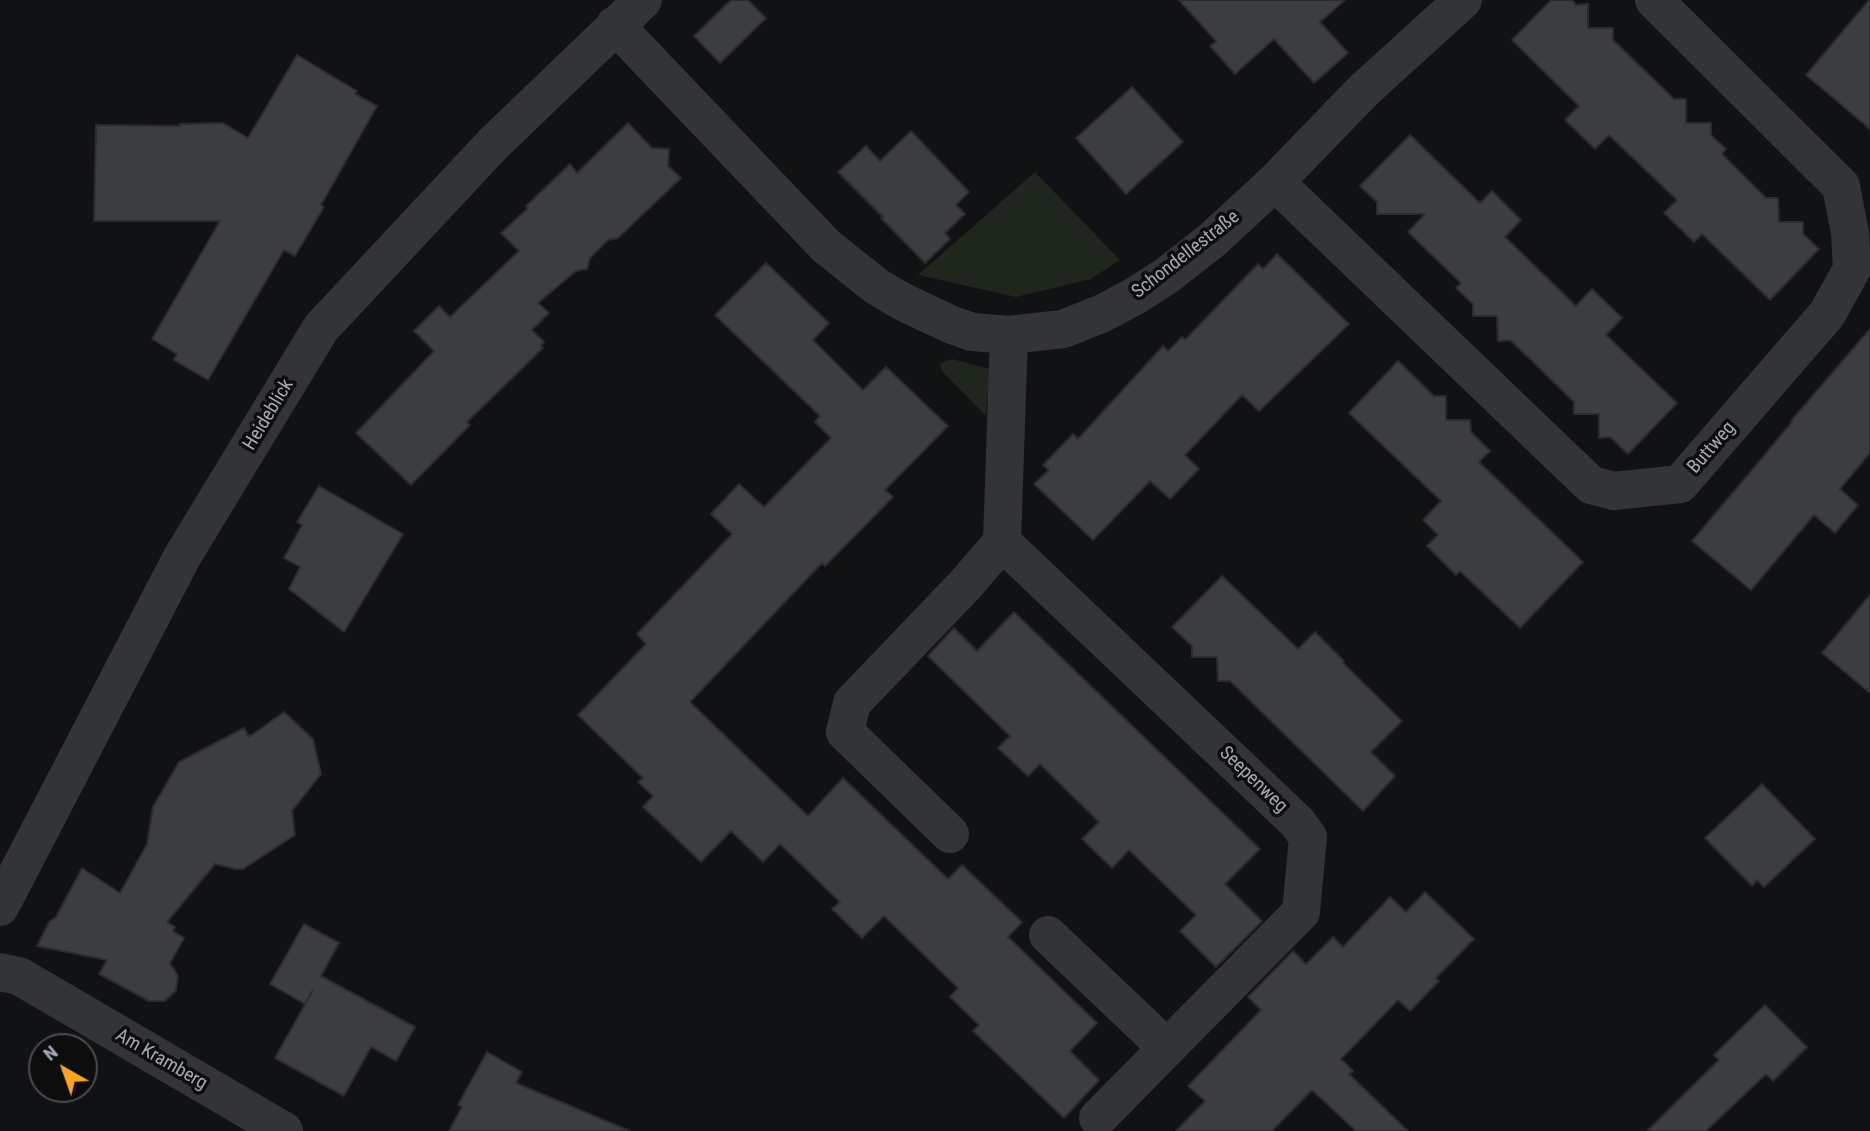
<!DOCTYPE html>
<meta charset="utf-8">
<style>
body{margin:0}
#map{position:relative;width:1870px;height:1131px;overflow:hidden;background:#111213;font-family:"Roboto Condensed",sans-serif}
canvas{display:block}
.north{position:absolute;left:28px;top:1033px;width:70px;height:70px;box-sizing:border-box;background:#0d0d0e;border:2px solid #494b51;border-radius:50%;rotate:320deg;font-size:19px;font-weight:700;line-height:28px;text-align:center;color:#a2a9b5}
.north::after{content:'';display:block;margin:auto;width:24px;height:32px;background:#fea41f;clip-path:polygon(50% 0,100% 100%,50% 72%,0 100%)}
</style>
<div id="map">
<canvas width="1870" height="1131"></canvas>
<div class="north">N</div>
</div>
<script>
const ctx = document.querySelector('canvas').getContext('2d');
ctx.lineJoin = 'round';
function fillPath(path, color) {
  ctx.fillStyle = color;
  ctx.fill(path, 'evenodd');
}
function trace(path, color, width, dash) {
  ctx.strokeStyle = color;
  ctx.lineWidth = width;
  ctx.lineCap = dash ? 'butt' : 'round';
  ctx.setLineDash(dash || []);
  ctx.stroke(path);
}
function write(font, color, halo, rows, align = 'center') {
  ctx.font = font + ' "Roboto Condensed",sans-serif';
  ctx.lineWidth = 7;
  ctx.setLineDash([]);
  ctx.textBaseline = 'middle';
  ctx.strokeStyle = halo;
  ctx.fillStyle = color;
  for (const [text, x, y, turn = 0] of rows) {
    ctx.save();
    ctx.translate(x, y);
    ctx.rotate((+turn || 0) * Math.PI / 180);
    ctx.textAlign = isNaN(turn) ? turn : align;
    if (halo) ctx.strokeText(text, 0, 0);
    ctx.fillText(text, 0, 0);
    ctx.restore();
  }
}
fillPath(new Path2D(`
 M1035 172 1120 260 1091 279 1016 297 918 275Z
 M952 359 990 369 986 416 942 371 940 363Z`), '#1e261e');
const building = new Path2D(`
 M731 0H748L766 18 720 63 694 36Z
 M1179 0H1345L1320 22 1348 53 1314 83 1274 39 1235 74 1210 46 1216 41Z
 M1551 0H1572L1576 5 1588 4V28H1613V40L1642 68 1674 99H1686V123H1711V135L1726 149 1722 154 1766 198H1778L1779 222H1803V234L1819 249 1770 300 1702 234 1694 242 1664 213 1677 200 1609 135 1595 149 1565 120 1579 106 1512 40Z
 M1869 0H1870V129L1806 75Z
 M297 55 357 91 355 94 377 106 321 205 324 207 295 256 284 250 208 380 174 360 177 354 152 339 220 221H94L96 125 180 126V124L223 123 248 138Z
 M1132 87 1183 142 1126 194 1076 138Z
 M628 123 652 148 669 149 668 166 681 178 618 238 608 240 590 258 587 269 576 271 538 303 549 313 532 330 544 342 541 346 543 348 467 422 470 425 411 485 356 433 434 351 414 331 439 306 450 317 519 251 501 233 528 208 526 206 570 164 577 173Z
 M911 131 969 192 956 205 965 214 945 233 950 239 925 263 881 218 883 217 838 172 866 146 880 161Z
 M1410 135 1480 203 1492 191 1521 220 1505 237 1576 306 1592 289 1622 318 1606 335 1677 403 1628 454 1610 437 1599 438V414H1574V402L1527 356 1510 340 1498 341 1497 316H1473V304L1456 288 1461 283 1408 232 1425 214H1377V202L1360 186Z
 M1277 254 1349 324 1259 411 1242 395 1185 455 1199 469 1170 499 1150 481 1093 540 1034 484 1049 470 1043 465 1073 434 1078 439 1163 346 1168 351 1182 337 1185 340 1258 264 1263 269Z
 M766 263 829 323 813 340 863 390 886 367 948 426 885 490 893 497 825 566 822 563 690 702 808 816 843 778 948 879 962 865 1022 922 1008 937 1097 1023 1070 1051 1099 1080 1064 1118 973 1031 979 1025 950 997 958 988 884 916 862 938 832 909 840 902 780 844 763 862 731 831 701 862 643 807 653 796 638 782 643 778 578 715 646 644 637 634 732 534 711 514 739 484 764 507 831 438 815 422 820 416 715 315Z
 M1870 329V453L1840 489 1858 505 1835 533 1814 515 1751 590 1692 541 1742 482 1792 422 1791 421Z
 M1398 361 1434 396H1446V420H1470L1471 432 1490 451 1479 462 1583 562 1520 628 1460 571 1456 575 1427 546 1438 535 1423 520 1441 501 1349 413Z
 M319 486 403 534 344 632 289 589 300 567 284 558 302 525 297 522Z
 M1222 576 1298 649 1315 632 1344 661 1343 663 1402 721 1371 752 1395 776 1363 811 1230 681H1218L1217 657H1192V646L1172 627Z
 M1870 595V693L1822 653Z
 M1014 612 1260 849 1225 884 1262 921 1216 967 1180 931 1196 915 1129 850 1112 868 1082 839 1099 822 1040 764 1028 776 998 748 1010 736 928 656 954 628 977 651Z
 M284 712 313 739 321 774 292 811 295 835 243 869H236L215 864 167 922 175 927 173 931 184 938 170 963 178 976 176 990 165 1001H149L99 974 107 960 37 946 49 922 56 917 82 868 120 893 147 844 153 807 179 762 244 728 249 737Z
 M1762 784 1815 839 1764 887 1757 880 1752 886 1705 838Z
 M1425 892 1474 939 1436 978 1439 981 1410 1011 1398 1000 1341 1059 1353 1071 1349 1074 1408 1131H1356L1312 1090 1272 1131H1176L1205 1101 1188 1086 1261 1010 1248 997 1293 951 1306 964 1333 937 1343 947 1390 897 1406 912Z
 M304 924 339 943 321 976 415 1027 396 1061 371 1047 344 1096 275 1058 313 990 305 1004 270 984Z
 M1765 1005 1807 1047 1773 1081 1766 1074 1706 1131H1647L1719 1060 1714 1055Z
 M487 1052 522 1072 516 1083 630 1131H449L462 1107 458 1105Z`);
fillPath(building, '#3b3d41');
trace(building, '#2b2c2f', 2);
trace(new Path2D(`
 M615 25 826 246 876 286 903 302 952 325 972 332 1009 335 1063 329 1103 313 1135 296 1166 276 1211 241 1275 182 1363 91 1463 0
 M1275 182 1591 485 1614 491 1680 484 1827 314 1852 269 1850 233 1841 186 1654 0
 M1002 542 1297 822 1308 837 1301 912 1098 1118
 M950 834 845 732 852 703 965 585 1002 542 1009 335
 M0 907 182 557 321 328 493 144 643 0
 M1048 935 1167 1048
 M0 972 19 976 284 1131`), '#323438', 38);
write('19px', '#a2a9b5', '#0d0d0e', [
 ["Schondellestraße",1186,255,-38],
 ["Heideblick",269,415,-59],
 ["Buttweg",1712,448,-49],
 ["Seepenweg",1253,780,44],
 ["Am Kramberg",161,1060,30]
]);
</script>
